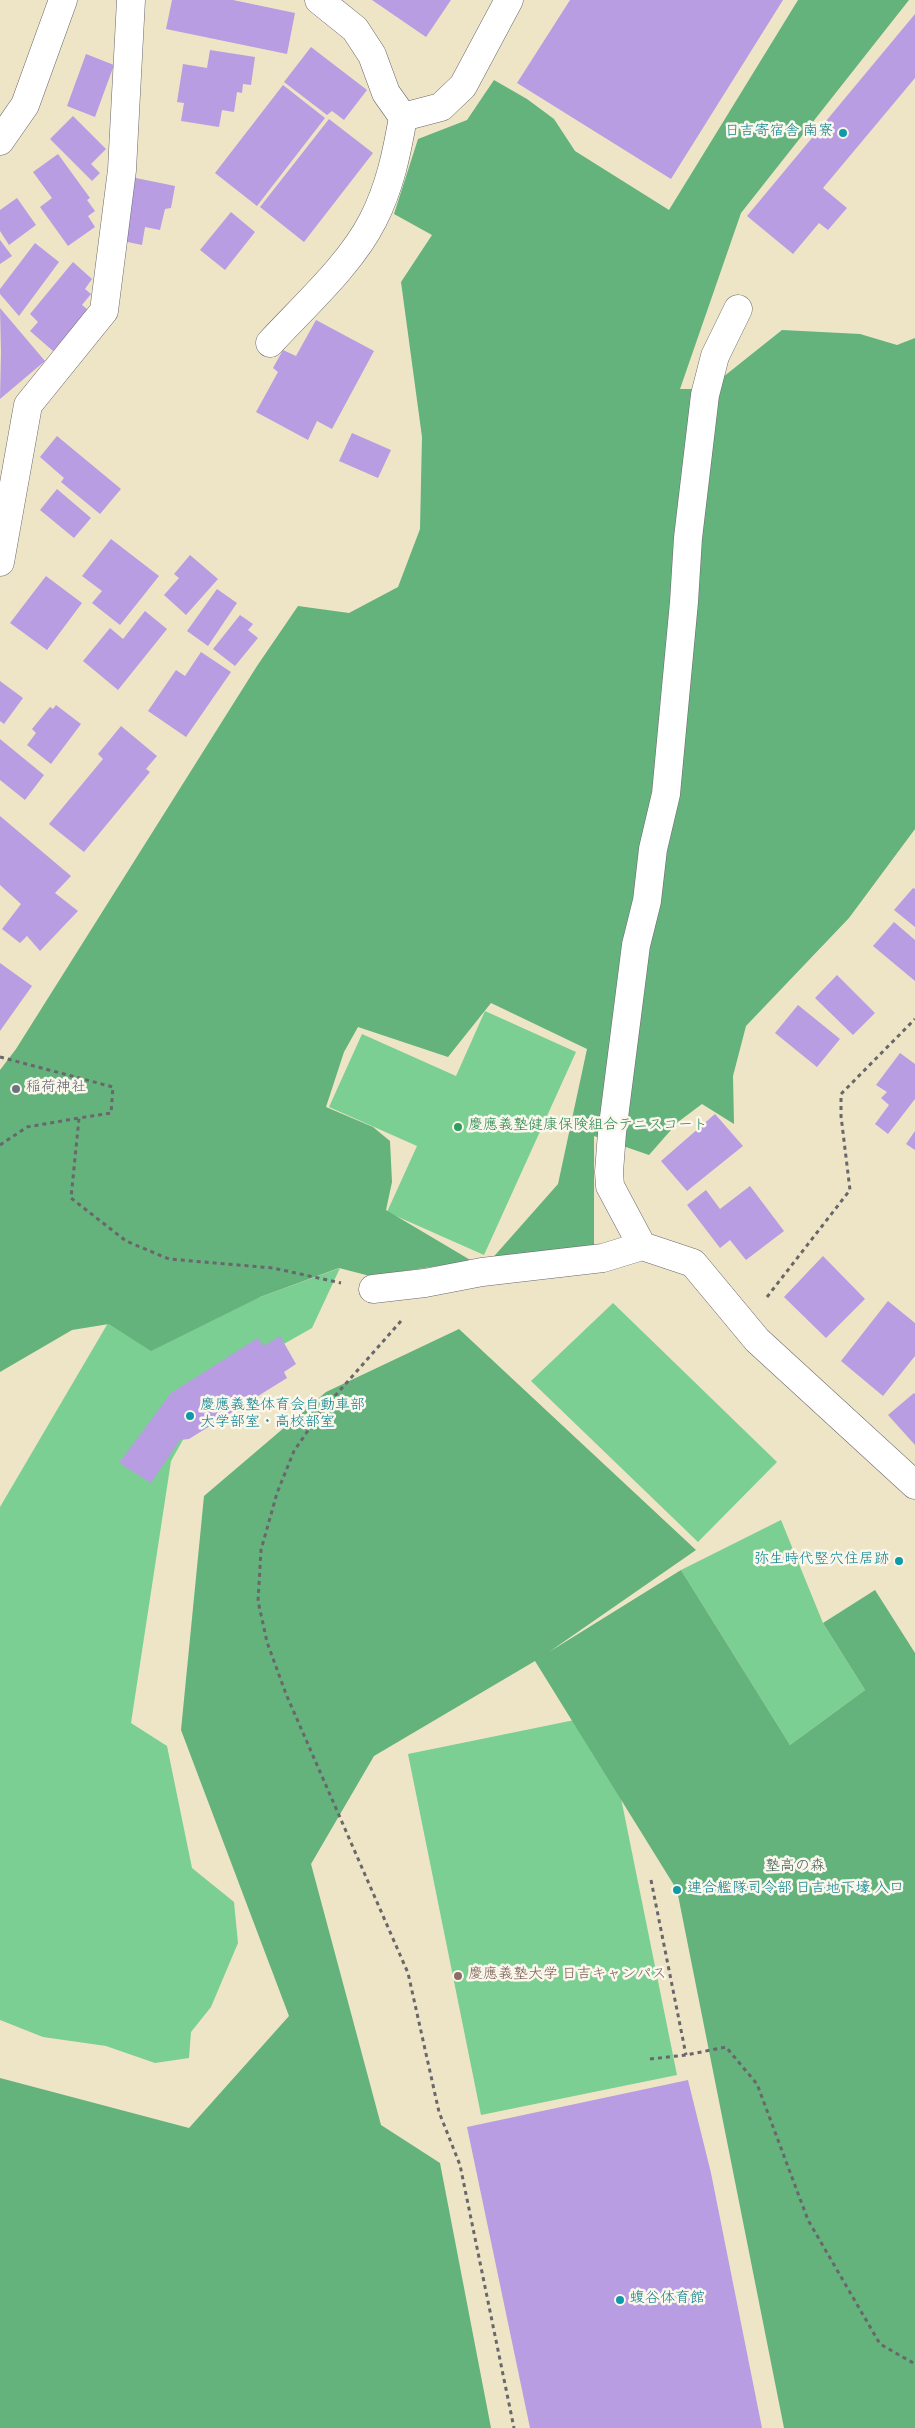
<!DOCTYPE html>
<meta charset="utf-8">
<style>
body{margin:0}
canvas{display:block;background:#ede5c6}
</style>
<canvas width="915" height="2428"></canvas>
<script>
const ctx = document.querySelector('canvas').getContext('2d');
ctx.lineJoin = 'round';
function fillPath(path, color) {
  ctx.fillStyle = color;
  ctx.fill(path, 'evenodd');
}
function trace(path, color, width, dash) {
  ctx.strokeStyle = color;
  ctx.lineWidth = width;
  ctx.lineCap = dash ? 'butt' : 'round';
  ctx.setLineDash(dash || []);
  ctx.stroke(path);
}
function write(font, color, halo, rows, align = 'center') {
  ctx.font = font + ' "Gochi Hand","Klee One",sans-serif';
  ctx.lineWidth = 5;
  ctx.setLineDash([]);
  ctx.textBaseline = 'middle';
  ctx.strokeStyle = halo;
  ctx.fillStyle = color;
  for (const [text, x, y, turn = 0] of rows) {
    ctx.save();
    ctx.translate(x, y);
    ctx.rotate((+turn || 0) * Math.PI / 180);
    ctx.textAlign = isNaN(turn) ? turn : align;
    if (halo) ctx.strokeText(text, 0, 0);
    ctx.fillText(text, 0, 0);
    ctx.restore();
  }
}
fillPath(new Path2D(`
 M485 1011 576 1052 484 1255 387 1212 417 1146 329 1107 362 1034 456 1076Z
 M340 1268 312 1328 215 1383 171 1461 131 1723 167 1746 192 1868 234 1902 238 1943 211 2007 191 2032 189 2058 155 2063 106 2046 43 2037 0 2020V1507L118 1306 260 1297Z
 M613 1303 777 1462 698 1542 531 1381Z
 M781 1520 823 1623 865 1690 790 1745 681 1570Z
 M604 1714 677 2075 481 2115 408 1754Z`), '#7bcf92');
fillPath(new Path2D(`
 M798 0H909L741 213 680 389H708L782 330 860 334 897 345 915 338V829L849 918 746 1026 733 1076 734 1124 702 1104 678 1122 649 1155 594 1136V1251L489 1262 558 1184 587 1049 491 1003 448 1057 358 1027 344 1052 326 1107 373 1127 390 1141 392 1182 386 1210 472 1261 370 1276 339 1268 260 1297 151 1351 109 1324 72 1330 0 1372V1070L16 1049 257 666 298 606 349 613 398 587 420 529 422 437 401 282 432 235 394 214 418 139 467 120 494 80 527 99 554 119 575 151 669 210Z
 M459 1329 696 1550 549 1652 681 1570 790 1745 865 1690 823 1623 875 1590 915 1653V2428H784L677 1890 535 1661 374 1756 311 1864 381 2125 440 2163 491 2428H0V2078L189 2128 289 2016 181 1730 204 1496 326 1392Z`), '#64b27c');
fillPath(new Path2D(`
 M172 0H233L295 13 287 54 166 29Z
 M372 0H451L426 37Z
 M570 0H783L671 179 517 83Z
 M915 14V78L823 188 847 208 828 230 819 223 793 254 747 216Z
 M311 47 367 90 344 120 332 111 327 115 284 82Z
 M210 50 255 57 251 85 243 84 242 93 237 92 234 112 222 110 219 127 181 121 184 103 177 102 183 64 207 68Z
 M86 54 114 65 95 117 67 106Z
 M283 85 325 118 257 206 215 173Z
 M73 116 106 149 91 164 100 173 92 181 50 139Z
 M329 119 373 153 304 242 260 207Z
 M58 154 90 198 87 200 95 211 88 216 95 227 68 246 40 207 52 198 33 172Z
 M126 176 175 186 171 208 165 209 160 230 145 227 142 245 118 240Z
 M17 198 36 225 9 245 0 231V210Z
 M231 212 255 232 225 270 200 250Z
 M0 240 12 256 0 264Z
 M35 243 59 262 19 316 0 294V289Z
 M73 262 92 279 85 289 91 294 82 305 88 310 53 351 30 331 38 322 30 314Z
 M0 308 45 361 0 399 1 352Z
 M316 320 374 351 332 429 317 421 308 440 256 412 278 372 273 368 283 350 296 356Z
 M352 433 391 450 378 478 339 461Z
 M57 436 121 489 100 514 61 482 64 478 40 457Z
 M57 489 91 518 74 538 40 510Z
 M111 539 159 576 120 625 92 603 102 591 82 576Z
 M190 555 218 579 186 615 164 595 179 578 174 574Z
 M46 576 82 603 47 650 10 623Z
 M217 589 237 603 208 646 187 631Z
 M145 611 167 629 118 690 83 661 110 628 123 639Z
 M240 615 253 624 248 630 258 638 235 666 213 649Z
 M201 652 231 672 186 737 148 711 176 670 185 676Z
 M0 681 23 698 4 724 0 721Z
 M56 705 81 724 51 764 27 745 36 733 32 729 50 707 53 709Z
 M121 726 157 756 146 769 150 772 84 852 49 824 103 759 98 754Z
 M0 739 44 775 25 800 0 780Z
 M0 816 71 876 55 893 78 911 40 951 27 936 20 943 2 929 21 904 0 885Z
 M913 888 915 889V927L894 910Z
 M894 922 915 940V981L873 946Z
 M0 963 32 986 0 1031Z
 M837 975 875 1013 853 1035 815 998Z
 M798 1005 840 1039 817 1067 775 1033Z
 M900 1053 915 1064V1099L888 1134 875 1124 889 1105 881 1098 887 1092 876 1085Z
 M715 1114 743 1146 687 1191 661 1161Z
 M915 1131V1150L906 1144Z
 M750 1186 784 1231 746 1260 730 1240 720 1248 687 1205 706 1190 720 1209Z
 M823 1256 865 1299 826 1338 784 1297Z
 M888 1301 915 1323V1356L883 1396 841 1361Z
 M280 1336 296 1364 284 1372 287 1378 189 1439 180 1440 151 1483 119 1463 171 1393 258 1338 264 1346Z
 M914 1393 915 1394V1445L888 1415Z
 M688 2080 711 2173 762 2428H530L467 2127Z`), '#b89de2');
const minor = new Path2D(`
 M319 0 355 29 372 55 386 93 403 117 441 107 463 86 509 0
 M0 141 25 105 63 0
 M738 309 715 356 705 395 688 538 684 602 666 794 653 849 647 901 636 945 612 1133 609 1172 610 1186 642 1246 693 1263 757 1340 915 1485
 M270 343C304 306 351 264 373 220 390 187 397 152 403 117
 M0 562 28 405 104 311 122 170 131 0
 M373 1289 425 1283 482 1272 603 1258 642 1246`);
trace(minor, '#69666c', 29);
trace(new Path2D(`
 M0 1057 113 1087 111 1113 79 1118 71 1198 126 1241 169 1259 273 1268 341 1283
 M0 1145 27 1127 79 1118
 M767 1297 850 1190 841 1116V1094L915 1019
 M401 1321 320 1413 294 1451 277 1493 261 1550 258 1601 267 1642 286 1694 408 1973 439 2112 460 2165 514 2428
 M651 1880 686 2055
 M650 2059 686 2055 726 2047 757 2084 808 2220 880 2344 915 2364`), '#69666c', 3, [4, 4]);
trace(minor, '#fff', 28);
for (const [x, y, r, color] of [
 [843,133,5,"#0f9aa8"],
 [16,1089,5,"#6b7280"],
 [458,1127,5,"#2e9e5b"],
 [190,1416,5,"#0f9aa8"],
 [899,1561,5,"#0f9aa8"],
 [677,1890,5,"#0f9aa8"],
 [458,1976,5,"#8d6e63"],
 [620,2300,5,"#0f9aa8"]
]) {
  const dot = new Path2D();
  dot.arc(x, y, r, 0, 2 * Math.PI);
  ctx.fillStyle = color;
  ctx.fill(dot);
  trace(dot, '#fbf7ec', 2);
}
write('15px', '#0d838f', '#fbf7ec', [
 ["日吉寄宿舎 南寮",833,133,"right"],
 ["慶應義塾体育会自動車部",200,1407],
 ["大学部室・高校部室",200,1424],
 ["弥生時代竪穴住居跡",889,1561,"right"],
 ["連合艦隊司令部 日吉地下壕 入口",687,1890],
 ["蝮谷体育館",630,2300]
], 'left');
write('15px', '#5b616d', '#fbf7ec', [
 ["稲荷神社",26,1089]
], 'left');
write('15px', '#27864d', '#fbf7ec', [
 ["慶應義塾健康保険組合テニスコート",468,1127]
], 'left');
write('15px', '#415f59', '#fbf7ec', [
 ["塾高の森",795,1868]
]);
write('15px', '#785e54', '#fbf7ec', [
 ["慶應義塾大学 日吉キャンパス",468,1976]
], 'left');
</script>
